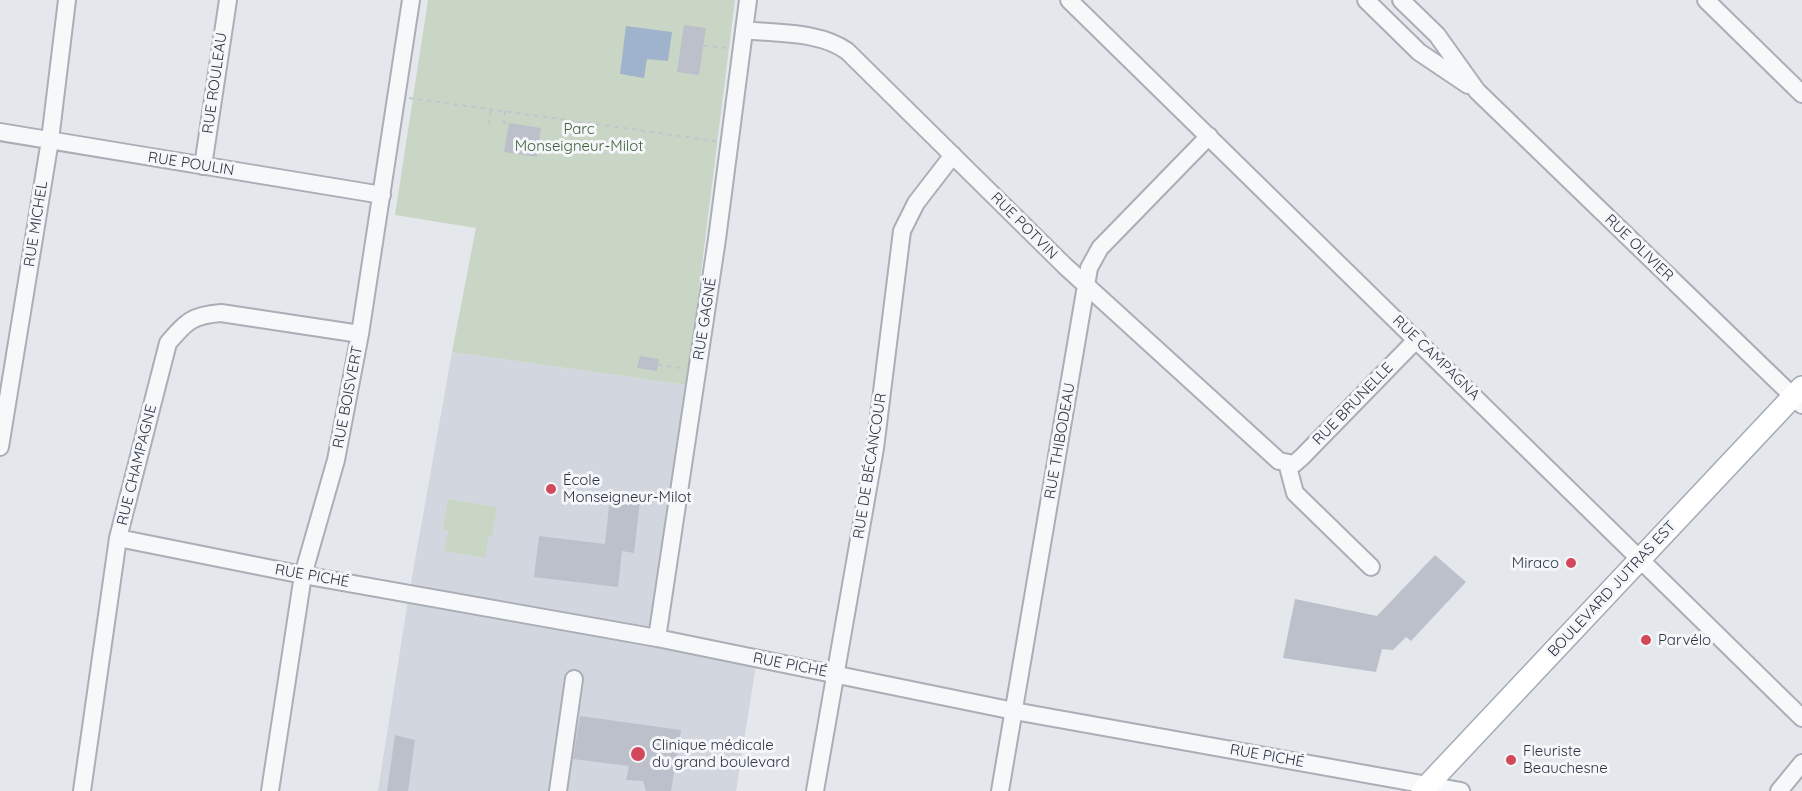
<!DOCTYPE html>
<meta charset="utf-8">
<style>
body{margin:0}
canvas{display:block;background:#e4e7ec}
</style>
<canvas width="1802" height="791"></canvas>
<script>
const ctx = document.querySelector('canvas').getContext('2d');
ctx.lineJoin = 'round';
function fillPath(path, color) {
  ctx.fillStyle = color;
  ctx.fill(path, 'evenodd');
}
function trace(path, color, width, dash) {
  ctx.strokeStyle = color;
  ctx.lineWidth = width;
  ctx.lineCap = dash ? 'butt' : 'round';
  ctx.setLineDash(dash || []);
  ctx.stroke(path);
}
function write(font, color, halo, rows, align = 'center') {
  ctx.font = font + ' Quicksand,sans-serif';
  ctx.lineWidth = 6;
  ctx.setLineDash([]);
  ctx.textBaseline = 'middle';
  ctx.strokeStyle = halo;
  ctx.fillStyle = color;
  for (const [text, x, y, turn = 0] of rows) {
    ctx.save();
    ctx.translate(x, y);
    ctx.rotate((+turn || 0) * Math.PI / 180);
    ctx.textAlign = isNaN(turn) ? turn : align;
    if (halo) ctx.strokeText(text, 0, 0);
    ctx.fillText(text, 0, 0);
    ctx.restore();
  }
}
fillPath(new Path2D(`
 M452 352 687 385 657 638 757 659 736 791H378L409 594Z`), '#d2d6de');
fillPath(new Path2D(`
 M428 0H735L687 385 452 352 476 228 395 215Z
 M448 499 497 507 492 536H489L485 558 444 551 448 531 443 529Z`), '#c9d6c5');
fillPath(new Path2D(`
 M626 26 672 32 668 61 647 59 644 78 620 74Z`), '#9fb4cc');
fillPath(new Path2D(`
 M684 25 706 28 699 75 677 72Z
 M509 123 541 128 537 157 504 152Z
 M640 356 659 359 657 371 637 368Z
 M610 497 640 501 634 553 622 551 618 587 534 577 539 536 605 544Z
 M1435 555 1466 582 1411 641 1406 637 1393 650 1382 649 1376 672 1283 658 1295 599 1377 616Z
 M580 716 681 730 671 791H646L643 781 626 780 629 766 573 759Z
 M395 735 415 740 408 791H387Z`), '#bbc0ca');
const minor = new Path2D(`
 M1069 0 1802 718
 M1366 0 1419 52 1468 85
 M1401 0 1437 35 1477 91 1802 405
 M1706 0 1802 94
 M744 30C777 34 819 31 847 51L1065 266 1279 461 1294 464 1302 457 1417 339
 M0 132 382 195
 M203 166 228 0
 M0 447 50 140 67 0
 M1287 463 1295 493 1371 567
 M118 538 303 575 657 638 1014 711 1461 791
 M657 638 717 239 748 0
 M82 791 118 538 168 343C186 322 192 315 221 313L360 334
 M270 791 303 575 336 460 360 334 411 0
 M558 791 574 679
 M815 791 875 448 902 231 916 203 953 155
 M1000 791 1089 268 1100 248 1209 136
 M1779 791 1802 763`);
const major = new Path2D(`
 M1422 791 1802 387`);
trace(minor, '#a9aeb7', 20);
trace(major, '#a3abb8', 24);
trace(new Path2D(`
 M704 46 728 48
 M409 98 716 141
 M505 111 504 122 508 127
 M489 124 491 109
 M658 365 682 368`), '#c2c5cb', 2, [4.5, 4.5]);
trace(minor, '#f7f8fa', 16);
trace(major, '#fff', 21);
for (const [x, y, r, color] of [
 [551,489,6,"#d1495b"],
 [1571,563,6,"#d1495b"],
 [1646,640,6,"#d1495b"],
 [638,754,8,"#d1495b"],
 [1511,760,6,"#d1495b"]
]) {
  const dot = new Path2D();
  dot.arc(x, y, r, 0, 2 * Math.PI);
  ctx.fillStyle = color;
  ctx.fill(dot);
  trace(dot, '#f4f6f9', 2);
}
write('15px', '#2b3445', '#f4f6f9', [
 ["RUE ROULEAU",215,83,-82],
 ["RUE POULIN",191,164,9],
 ["RUE MICHEL",36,224,-81],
 ["RUE POTVIN",1024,226,45],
 ["RUE OLIVIER",1639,248,44],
 ["RUE GAGNÉ",705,319,-81],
 ["RUE CAMPAGNA",1436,358,44],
 ["RUE BOISVERT",348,397,-79],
 ["RUE BRUNELLE",1353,404,-46],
 ["RUE THIBODEAU",1060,441,-80],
 ["RUE CHAMPAGNE",137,465,-76],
 ["RUE DE BÉCANCOUR",870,466,-81],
 ["RUE PICHÉ",312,576,10],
 ["BOULEVARD JUTRAS EST",1612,589,-47],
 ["RUE PICHÉ",790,665,11],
 ["RUE PICHÉ",1267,756,10]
]);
write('15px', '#3f6138', '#f4f6f9', [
 ["Parc",579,129],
 ["Monseigneur-Milot",579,146]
]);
write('15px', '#2b3445', '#f4f6f9', [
 ["École",563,480],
 ["Monseigneur-Milot",563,497],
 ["Miraco",1559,563,"right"],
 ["Parvélo",1658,640],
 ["Clinique médicale",652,745],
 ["du grand boulevard",652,762],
 ["Fleuriste",1523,751],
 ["Beauchesne",1523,768]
], 'left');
</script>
